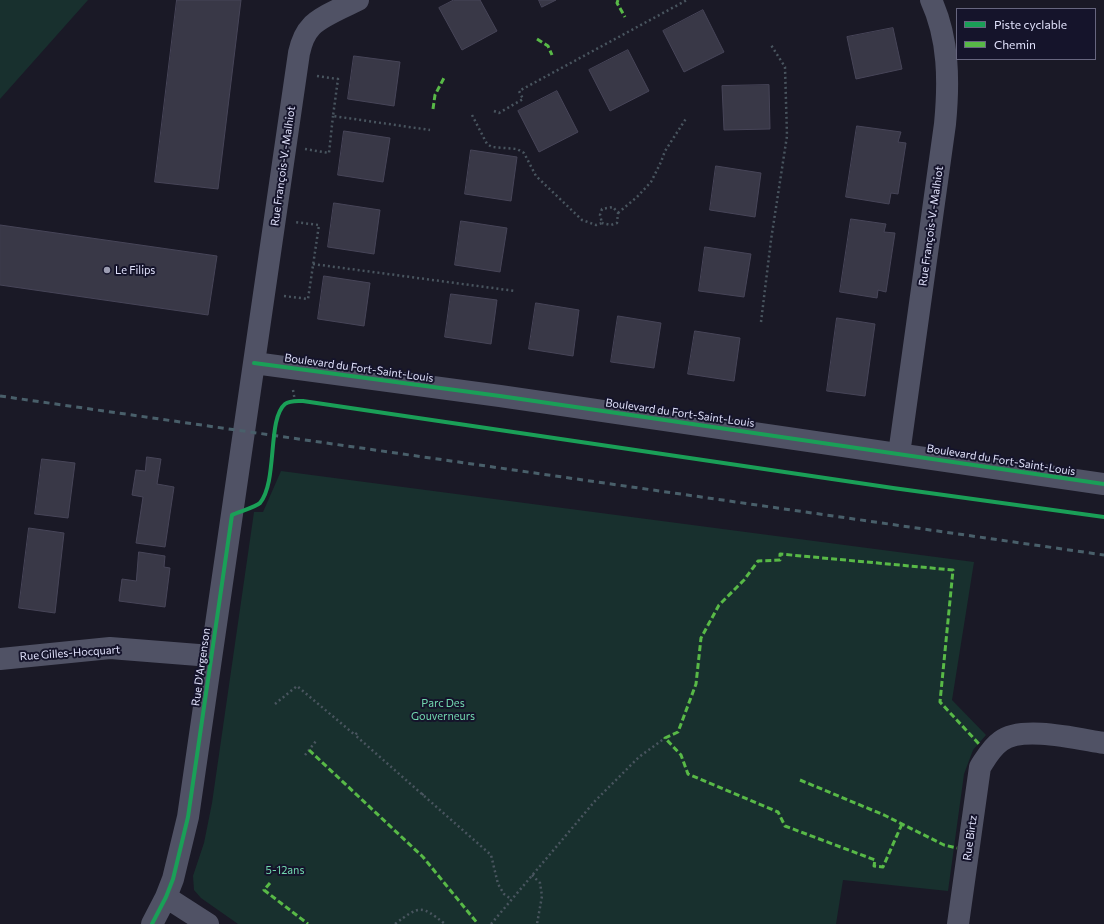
<!DOCTYPE html>
<meta charset="utf-8">
<style>
body{margin:0}
#map{position:relative;width:1104px;height:924px;overflow:hidden;background:#1a1926;font-family:Commissioner,sans-serif}
canvas{display:block}
.legend{position:absolute;left:956px;top:8px;width:140px;height:52px;box-sizing:border-box;background:#15142b;border:1px solid #67667f;margin:0;padding:5px 7px;list-style:none;font-size:12px;color:#e1e2fc}
.legend li{display:flex;align-items:center;gap:8px;height:20px}
.legend b{width:20px;border:1px solid #67667f}
</style>
<div id="map">
<canvas width="1104" height="924"></canvas>
<ul class="legend">
<li><b style="height:5px;background:#1a9f57"></b>Piste cyclable</li>
<li><b style="height:5px;background:#58b947"></b>Chemin</li>
</ul>
</div>
<script>
const ctx = document.querySelector('canvas').getContext('2d');
ctx.lineJoin = 'round';
function fillPath(path, color) {
  ctx.fillStyle = color;
  ctx.fill(path, 'evenodd');
}
function trace(path, color, width, dash) {
  ctx.strokeStyle = color;
  ctx.lineWidth = width;
  ctx.lineCap = dash ? 'butt' : 'round';
  ctx.setLineDash(dash || []);
  ctx.stroke(path);
}
function write(font, color, halo, rows, align = 'center') {
  ctx.font = font + ' Commissioner,sans-serif';
  ctx.lineWidth = 4;
  ctx.setLineDash([]);
  ctx.textBaseline = 'middle';
  ctx.strokeStyle = halo;
  ctx.fillStyle = color;
  for (const [text, x, y, turn = 0] of rows) {
    ctx.save();
    ctx.translate(x, y);
    ctx.rotate((+turn || 0) * Math.PI / 180);
    ctx.textAlign = isNaN(turn) ? turn : align;
    if (halo) ctx.strokeText(text, 0, 0);
    ctx.fillText(text, 0, 0);
    ctx.restore();
  }
}
fillPath(new Path2D(`
 M0 0H88L0 99Z
 M281 471 974 562 952 700 986 735 973 750 964 774 948 891 843 880 836 924H238L201 898 194 890 193 876 204 843 212 803 254 512H263Z`), '#18302e');
const building = new Path2D(`
 M177 0H241L218 189 155 182Z
 M454 0H480L497 31 462 50 439 8Z
 M539 0H556L542 7Z
 M703 10 724 52 684 72 663 31Z
 M893 28 902 69 856 79 847 37Z
 M628 50 649 91 610 111 589 70Z
 M354 56 400 62 394 106 348 99Z
 M769 85 770 129 724 130 722 86Z
 M557 91 578 132 539 152 518 111Z
 M857 126 901 132 898 142 906 143 898 194 891 193 889 204 846 197Z
 M344 131 390 138 383 182 338 175Z
 M471 150 517 157 511 201 465 194Z
 M716 166 761 173 755 217 710 210Z
 M334 203 380 210 374 254 328 247Z
 M851 219 886 224 884 232 895 233 886 292 878 290 877 298 840 292Z
 M461 221 507 228 500 272 455 265Z
 M0 225 217 256 208 315 0 285Z
 M705 247 751 254 744 297 699 291Z
 M324 276 370 283 364 326 318 319Z
 M451 294 497 300 491 344 445 337Z
 M536 303 579 310 573 356 529 349Z
 M618 316 661 323 654 368 611 362Z
 M837 318 875 324 865 396 827 391Z
 M695 331 740 338 734 381 688 374Z
 M147 457 161 459 157 484 174 487 165 547 136 543 143 497 132 495 136 470 145 471Z
 M42 459 75 463 68 518 35 514Z
 M29 528 64 533 55 613 19 608Z
 M139 552 165 556 164 567 170 568 165 607 119 601 122 579 136 581Z`);
fillPath(building, '#393847');
trace(building, '#474558', 1);
trace(new Path2D(`
 M317 76 338 79 333 116 430 130
 M494 111 499 113 523 99 519 91 687 0
 M472 115 487 144 492 147 517 149 524 153 536 176 582 220 596 225 602 223 600 215 602 209 613 207 618 213 617 223 611 225 602 223
 M305 149 329 153 333 116
 M618 213 637 197 651 182 661 162 665 151 687 117
 M313 264 515 291
 M284 296 308 299 319 225 295 222
 M761 322 771 240 787 136 785 67 771 45
 M293 390 295 401
 M275 704 297 686 355 735
 M357 733 355 735 491 855 498 884 504 894 511 899
 M305 755 316 741
 M422 795 425 792
 M532 875 540 883 542 896 537 924
 M395 924C420 905 421 905 445 924
 M491 924 595 801 639 757 665 738`), '#49555f', 2.5, [2, 3]);
trace(new Path2D(`
 M254 363 500 396 1104 484
 M899 454 945 124C949 82 949 39 931 0
 M0 659 110 648 211 656
 M166 897 208 924
 M152 924 166 897 173 879 188 817 299 53C301 44 304 34 311 27 319 17 346 6 358 0
 M958 924 980 767C986 758 991 748 1001 741 1022 725 1078 739 1104 743`), '#505265', 22);
trace(new Path2D(`
 M0 396 1104 555`), '#495f6a', 3, [6, 5]);
trace(new Path2D(`
 M618 0 617 3 625 17
 M537 39 548 46 552 55
 M433 109 435 95 445 76
 M309 750 423 857 478 924
 M800 780 884 815 944 845 957 848
 M902 824 883 867 874 866 875 860 785 826 778 812 688 774 681 755 665 738 678 732 696 684 701 638 719 605 744 580 758 561 780 560V554L953 570 940 702 980 745
 M270 883 264 890 308 924`), '#58b947', 3, [6, 3]);
trace(new Path2D(`
 M254 363 500 396 1104 484
 M152 924 166 897 173 879 188 817 232 515C238 512 256 507 260 503 278 481 267 419 285 404 290 400 298 401 303 401L893 488 1104 517`), '#1a9f57', 4);
for (const [x, y, r, color] of [
 [107,270,4,"#9b9cb1"]
]) {
  const dot = new Path2D();
  dot.arc(x, y, r, 0, 2 * Math.PI);
  ctx.fillStyle = color;
  ctx.fill(dot);
  trace(dot, '#15142b', 1.5);
}
write('11px', '#e1e2fc', '#15142b', [
 ["Rue François-V.-Malhiot",283,166,-82],
 ["Rue François-V.-Malhiot",931,226,-82],
 ["Boulevard du Fort-Saint-Louis",359,368,8],
 ["Boulevard du Fort-Saint-Louis",680,413,8],
 ["Boulevard du Fort-Saint-Louis",1001,460,9],
 ["Rue Gilles-Hocquart",70,653,-4],
 ["Rue D'Argenson",201,667,-82],
 ["Rue Birtz",970,838,-82]
]);
write('11px', '#e1e2fc', '#15142b', [
 ["Le Filips",115,270]
], 'left');
write('11px', '#72d7af', '#15142b', [
 ["Parc Des",443,703],
 ["Gouverneurs",443,716],
 ["5-12ans",285,870]
]);
</script>
